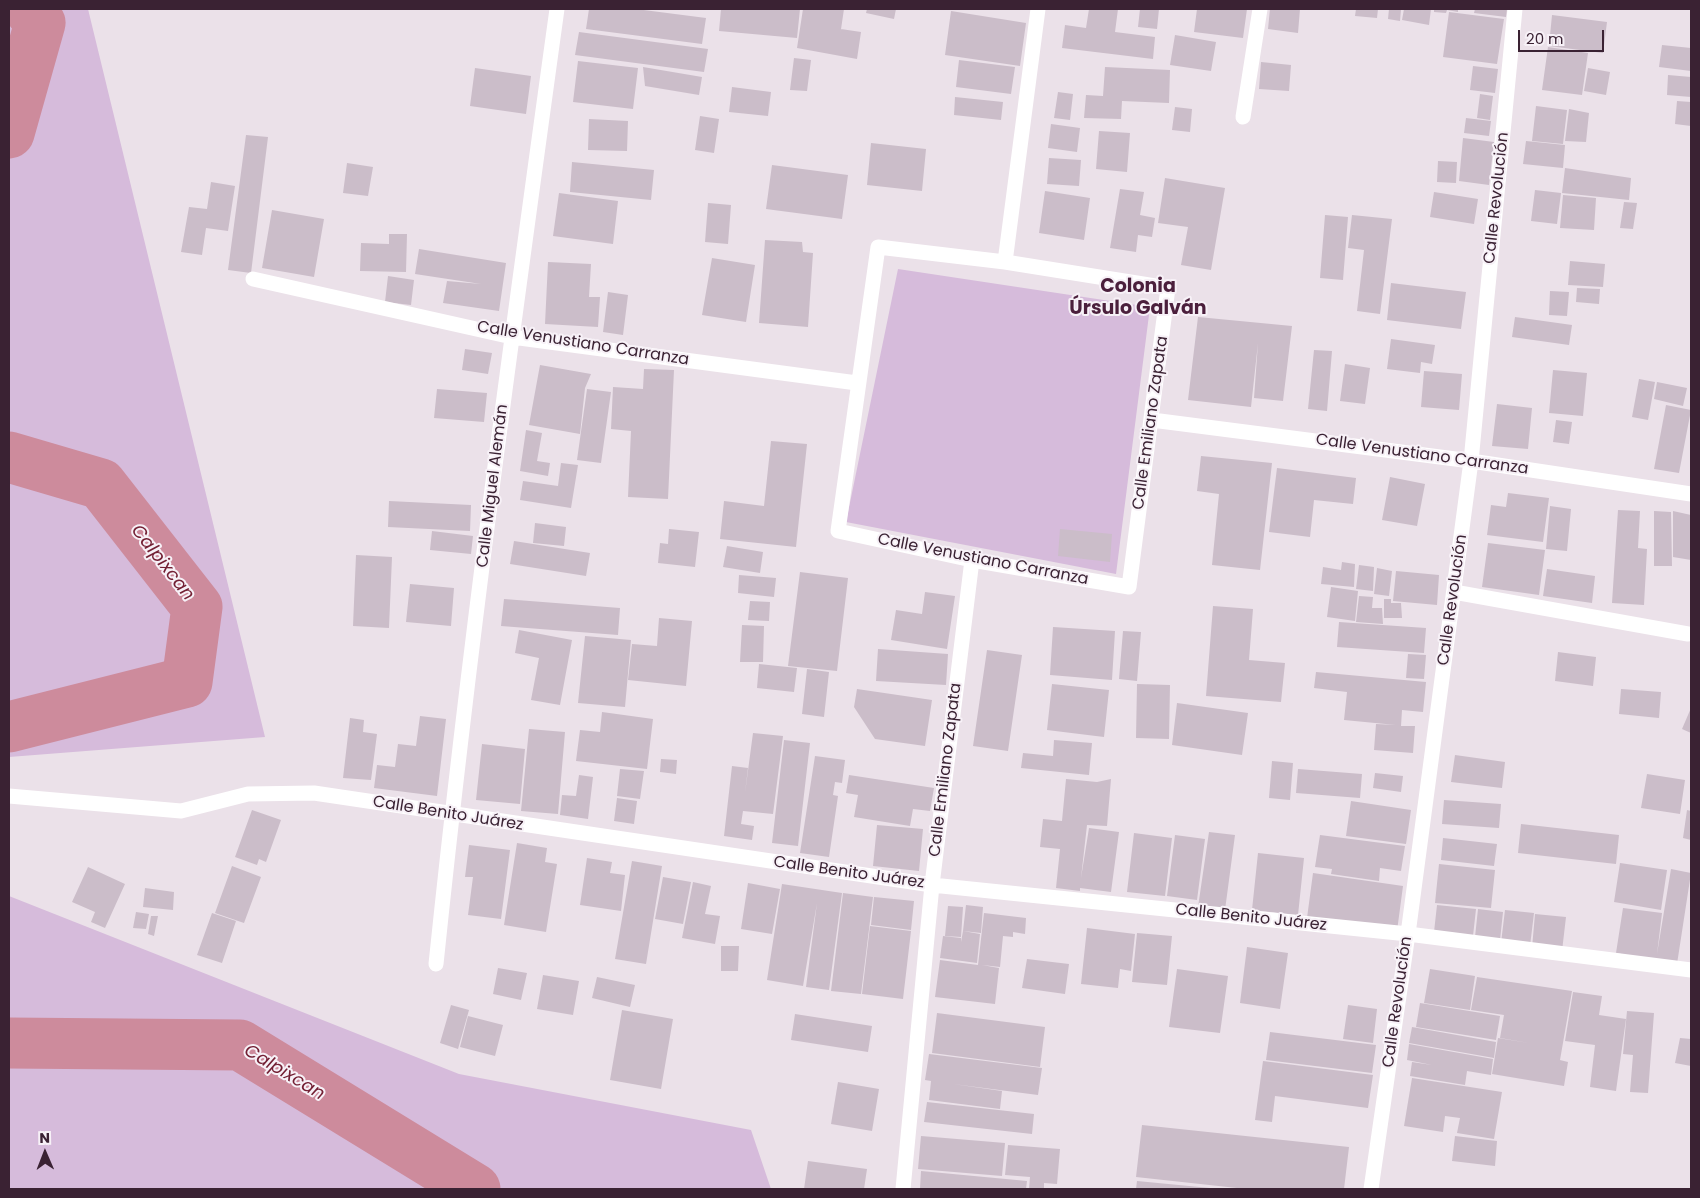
<!DOCTYPE html>
<meta charset="utf-8">
<style>
body{margin:0}
#map{position:relative;width:1700px;height:1198px;overflow:hidden;background:#ebe1e9;font-family:Poppins,sans-serif}
canvas{display:block}
.frame{position:absolute;inset:0;border:10px solid #3a2233;pointer-events:none}
.north{position:absolute;left:20px;top:1128px;width:50px;height:50px;-webkit-text-stroke:4px #f7f1f7;paint-order:stroke;rotate:359deg;font-size:14px;font-weight:700;line-height:20px;text-align:center;color:#3a2233}
.north::after{content:'';display:block;margin:auto;width:18px;height:22px;background:#3a2233;clip-path:polygon(50% 0,100% 100%,50% 72%,0 100%)}
.scale{position:absolute;left:1518px;top:30px;width:86px;height:22px;box-sizing:border-box;border:2px solid #3a2233;border-top:0;padding-left:6px;font-size:15px;line-height:18px;white-space:nowrap;color:#3a2233;-webkit-text-stroke:4px #f7f1f7;paint-order:stroke}
</style>
<div id="map">
<canvas width="1700" height="1198"></canvas>
<div class="frame"></div>
<div class="north">N</div>
<div class="scale">20 m</div>
</div>
<script>
const ctx = document.querySelector('canvas').getContext('2d');
ctx.lineJoin = 'round';
function fillPath(path, color) {
  ctx.fillStyle = color;
  ctx.fill(path, 'evenodd');
}
function trace(path, color, width, dash) {
  ctx.strokeStyle = color;
  ctx.lineWidth = width;
  ctx.lineCap = dash ? 'butt' : 'round';
  ctx.setLineDash(dash || []);
  ctx.stroke(path);
}
function write(font, color, halo, rows, align = 'center') {
  ctx.font = font + ' Poppins,sans-serif';
  ctx.lineWidth = 4;
  ctx.setLineDash([]);
  ctx.textBaseline = 'middle';
  ctx.strokeStyle = halo;
  ctx.fillStyle = color;
  for (const [text, x, y, turn = 0] of rows) {
    ctx.save();
    ctx.translate(x, y);
    ctx.rotate((+turn || 0) * Math.PI / 180);
    ctx.textAlign = isNaN(turn) ? turn : align;
    if (halo) ctx.strokeText(text, 0, 0);
    ctx.fillText(text, 0, 0);
    ctx.restore();
  }
}
fillPath(new Path2D(`
 M9 9H88L265 737 9 757Z
 M898 269 1150 307 1116 574 846 522Z
 M9 896 459 1074 751 1130 771 1189H9Z`), '#d6bbdb');
trace(new Path2D(`
 M9 133 40 23 29 9
 M9 457 101 484 197 607 187 682 9 727
 M9 1043 240 1045 475 1189`), '#cd8b9c', 51);
fillPath(new Path2D(`
 M589 9H636L706 18 702 44 586 29Z
 M721 9H800L797 38 719 31Z
 M803 9H844L840 36 841 29 861 32 857 59 797 48Z
 M867 9H896L894 19 866 13Z
 M1089 9H1118L1115 32 1155 37 1153 59 1062 48 1065 25 1086 28Z
 M1140 9H1159L1157 29 1138 27Z
 M1197 9H1247L1243 38 1194 32Z
 M1270 9H1300L1298 33 1268 29Z
 M1356 9H1378L1377 18 1355 16Z
 M1389 9H1401L1400 21 1388 19Z
 M1404 9H1431L1429 25 1402 20Z
 M1434 9H1458V12L1447 10 1446 13 1434 12Z
 M1475 9H1507L1506 17 1474 13Z
 M951 11 1026 23 1020 66 945 55Z
 M1449 12 1504 19 1497 64 1443 57Z
 M1552 15 1607 22 1603 53 1549 46Z
 M579 32 708 49 704 72 575 55Z
 M1175 35 1216 42 1211 71 1170 65Z
 M1662 45 1691 48V71L1659 67Z
 M1548 47 1588 53 1582 95 1542 90Z
 M794 58 811 60 807 91 790 90Z
 M959 60 1015 67 1011 94 956 87Z
 M578 61 638 68 633 109 573 102Z
 M1261 62 1291 65 1289 91 1259 89Z
 M1473 66 1498 69 1495 93 1470 90Z
 M643 67 702 77 699 95 645 86Z
 M1105 67 1170 70 1169 103 1122 101 1121 119 1084 118 1086 95 1103 96Z
 M475 68 531 76 526 114 470 106Z
 M1588 68 1610 72 1606 95 1584 91Z
 M1668 75 1691 77V97L1667 95Z
 M732 87 771 92 768 116 729 112Z
 M1058 92 1073 94 1070 120 1054 118Z
 M1480 94 1493 96 1490 120 1477 118Z
 M955 97 1003 102 1001 120 954 115Z
 M1677 101 1691 102V126L1675 124Z
 M1536 106 1567 110 1563 144 1532 141Z
 M1175 107 1192 109 1190 132 1172 130Z
 M1569 109 1589 113 1586 142 1565 141Z
 M700 116 719 119 714 153 695 150Z
 M1466 118 1491 121 1489 136 1464 133Z
 M589 119 628 121 627 151 588 150Z
 M1051 124 1080 128 1077 152 1048 148Z
 M1099 131 1130 133 1127 172 1096 169Z
 M246 135 268 137 251 273 228 270Z
 M1463 138 1494 142 1489 185 1459 181Z
 M1526 141 1565 145 1563 168 1523 164Z
 M871 143 926 149 922 191 867 185Z
 M1049 158 1081 160 1079 186 1047 184Z
 M1438 161 1457 162 1456 183 1437 182Z
 M572 162 654 170 651 200 570 192Z
 M347 163 373 167 368 196 343 193Z
 M772 165 848 175 842 219 766 209Z
 M1565 168 1631 178 1629 200 1562 193Z
 M1165 178 1225 188 1211 270 1181 265 1188 227 1158 223Z
 M211 182 235 186 228 231 206 228 202 255 181 252 189 207 207 209Z
 M1120 189 1144 192 1140 215 1155 218 1152 237 1138 235 1136 252 1110 248Z
 M1535 190 1561 193 1557 224 1531 221Z
 M1045 191 1090 198 1084 240 1039 233Z
 M1434 192 1478 199 1474 224 1430 217Z
 M559 193 618 201 613 244 553 236Z
 M1563 195 1596 198 1594 230 1560 228Z
 M1624 202 1637 203 1633 229 1620 228Z
 M708 203 731 205 728 244 705 242Z
 M272 210 324 219 314 277 262 268Z
 M1325 215 1348 217 1343 280 1320 278Z
 M1352 215 1392 219 1380 314 1357 311 1364 250 1348 248Z
 M389 234H407L406 272 360 271 361 243 389 244Z
 M765 240 802 242 803 252 813 253 808 327 759 323Z
 M419 249 506 263 499 311 443 303 447 281 481 284 415 274Z
 M712 258 755 265 746 322 702 315Z
 M1570 261 1605 264 1603 287 1568 285Z
 M548 262 591 264 589 297H600L598 327 545 324Z
 M388 276 414 280 411 305 385 302Z
 M1391 283 1466 292 1461 329 1387 320Z
 M1577 288 1600 289 1599 304 1576 302Z
 M1550 291 1569 292 1567 316 1549 315Z
 M608 292 628 295 623 335 603 332Z
 M1198 317 1292 326 1283 401 1254 398 1258 343 1251 407 1188 400Z
 M1515 317 1572 325 1569 345 1512 337Z
 M1391 339 1435 345 1432 364 1421 362 1420 373 1387 369Z
 M465 349 492 353 488 374 462 370Z
 M1314 350 1332 351 1327 411 1308 409Z
 M1345 364 1370 368 1365 404 1340 401Z
 M540 365 591 374 585 388 580 434 529 425Z
 M644 369 674 370 668 499 628 497 631 431 611 429 613 387 643 389Z
 M1553 370 1587 373 1583 416 1549 413Z
 M1424 371 1462 374 1459 410 1421 407Z
 M1639 379 1655 382 1648 420 1632 417Z
 M1657 382 1687 388 1683 406 1654 399Z
 M437 389 487 393 484 422 434 418Z
 M587 389 611 392 601 463 577 460Z
 M1497 404 1532 408 1528 449 1492 446Z
 M1666 405 1691 410 1679 473 1654 469Z
 M1556 420 1572 422 1569 444 1553 442Z
 M526 430 542 433 537 461 550 463 548 476 520 471Z
 M771 441 807 444 796 547 720 539 724 501 764 506Z
 M1201 456 1272 463 1260 570 1212 565 1219 494 1197 491Z
 M561 463 578 465 571 508 520 500 523 481 558 486Z
 M1277 468 1356 478 1353 504 1314 500 1310 537 1269 532Z
 M1390 477 1425 484 1417 526 1382 520Z
 M1508 493 1549 498 1543 542 1487 535 1491 505 1506 507Z
 M389 501 471 505 470 531 388 527Z
 M1550 506 1571 509 1567 551 1546 549Z
 M1618 510 1640 511 1638 548 1647 549 1644 605 1612 603Z
 M1654 511 1671 512 1672 566H1654Z
 M1673 511 1691 515V560L1673 557Z
 M535 523 566 527 564 546 533 543Z
 M669 529 699 532 695 567 658 563 660 543 668 544Z
 M1060 529 1112 534 1110 562 1058 556Z
 M432 531 473 536 471 554 430 550Z
 M514 541 590 553 586 576 510 564Z
 M1488 543 1545 550 1539 595 1482 587Z
 M727 546 763 552 760 573 723 567Z
 M356 555 392 557 389 628 353 626Z
 M1342 562 1355 564 1354 587 1321 584 1323 567 1341 570Z
 M1359 565 1374 567 1373 591 1356 589Z
 M1377 568 1392 571 1389 596 1374 594Z
 M1547 569 1595 576 1592 603 1543 596Z
 M1396 571 1439 575 1437 605 1393 601Z
 M800 572 848 578 837 671 788 666Z
 M739 575 776 578 774 597 738 593Z
 M410 584 454 588 451 626 406 622Z
 M1331 587 1358 591 1355 621 1327 617Z
 M925 592 955 596 947 649 891 640 896 610 922 614Z
 M1359 596 1373 597 1372 608H1382L1383 624 1356 622Z
 M504 599 620 608 618 635 501 626Z
 M1384 599H1391V603H1401L1402 618H1384Z
 M750 601 770 602 769 621 748 620Z
 M1213 606 1253 609 1249 660 1285 663 1281 702 1206 696Z
 M659 618 692 621 686 686 628 680 632 644 657 646Z
 M1339 622 1426 628 1424 653 1337 647Z
 M742 625 764 626 763 662H740Z
 M1053 627 1115 631 1112 680 1050 675Z
 M519 630 572 640 560 705 531 700 539 658 515 653Z
 M1123 631 1141 632 1137 681 1119 679Z
 M585 636 631 640 625 707 578 703Z
 M878 649 948 654 946 685 876 681Z
 M987 650 1022 655 1008 751 973 746Z
 M1558 652 1596 657 1593 686 1555 681Z
 M1408 654 1426 655 1424 679 1406 678Z
 M759 664 797 668 794 692 757 688Z
 M807 669 829 672 824 717 802 714Z
 M1316 672 1426 682 1423 712 1402 710 1401 726H1415L1413 753 1374 750 1376 724 1396 725 1344 720 1347 692 1314 688Z
 M1052 684 1109 690 1104 737 1047 730Z
 M1137 684 1170 685 1169 739 1136 738Z
 M857 689 932 700 925 746 875 739 854 707Z
 M1621 689 1661 692 1659 718 1619 714Z
 M1177 703 1248 713 1242 755 1172 745Z
 M1691 708V733L1682 729Z
 M602 712 653 719 647 769 576 761 580 730 600 732Z
 M420 716 446 719 437 796 374 788 377 765 395 767 398 744 416 746Z
 M350 718 364 720 363 732 377 734 371 780 343 778Z
 M529 729 565 732 558 814 521 811Z
 M753 733 783 736 773 814 743 811 741 824 754 826 752 840 724 836 732 766 748 768 745 793Z
 M784 740 810 743 798 846 772 843Z
 M1054 740 1092 743 1089 775 1021 768 1023 753 1053 756Z
 M482 744 525 749 520 804 476 800Z
 M1455 755 1505 762 1502 788 1451 782Z
 M815 756 845 760 842 783 835 782 833 795 838 796 829 857 800 853Z
 M661 759 677 760 676 774 660 772Z
 M1272 761 1293 763 1290 800 1269 798Z
 M620 769 644 771 640 799 617 796Z
 M1298 769 1362 774 1360 798 1296 793Z
 M1375 773 1403 776 1401 792 1373 788Z
 M1647 774 1685 780 1680 814 1641 808Z
 M579 775 593 777 588 819 560 815 562 795 576 796Z
 M849 775 934 788 930 811 913 809 910 826 854 817 858 795 846 793Z
 M1066 779 1097 782 1111 779 1107 826 1087 825 1081 878 1089 828 1119 832 1111 892 1080 888V891L1056 888 1060 849 1040 847 1043 819 1062 821Z
 M617 798 637 801 634 824 614 821Z
 M1444 800 1501 804 1499 828 1442 824Z
 M1351 801 1411 810 1406 844 1346 836Z
 M252 810 281 820 266 862 259 859 257 865 235 857Z
 M1687 810 1691 811V840L1683 838Z
 M1521 824 1619 835 1616 864 1518 853Z
 M877 825 923 829 919 871 873 866Z
 M1209 832 1235 835 1225 910 1198 907Z
 M1134 833 1172 838 1165 896 1127 892Z
 M1175 835 1205 839 1197 900 1167 896Z
 M1320 835 1405 846 1401 871 1380 868 1379 881 1331 874 1332 869 1315 867Z
 M1443 838 1497 844 1494 866 1441 860Z
 M517 843 547 848 545 862 557 864 546 932 504 925Z
 M469 845 510 850 501 919 468 915 473 877H465Z
 M1258 853 1304 858 1298 915 1252 910Z
 M587 858 612 862 610 873 625 875 621 911 580 905Z
 M632 861 662 866 646 964 615 959Z
 M1620 863 1667 870 1661 910 1614 902Z
 M1439 864 1495 870 1491 908 1435 903Z
 M232 866 261 877 244 923 215 913Z
 M88 867 125 884 105 928 91 922 95 912 72 902Z
 M1671 869 1691 873 1677 964 1616 953 1623 908 1662 913 1657 954Z
 M1313 873 1403 886 1397 931 1307 918Z
 M663 877 691 882 683 924 655 919Z
 M693 882 711 886 705 914 720 916 715 944 682 938Z
 M748 883 780 889 772 934 741 929Z
 M782 884 842 893 829 990 806 987 817 903 803 986 767 980Z
 M145 888 174 892 173 910 143 907Z
 M843 893 873 897 861 994 831 991Z
 M874 897 914 901 911 930 871 925Z
 M966 905 983 907 981 933 963 931Z
 M1437 905 1476 909 1473 936 1434 932Z
 M948 906 963 907 961 937 945 936Z
 M1478 909 1503 912 1500 940 1475 937Z
 M1505 910 1534 913 1530 946 1501 943Z
 M136 912 149 914 146 929 133 928Z
 M212 913 236 921 222 963 197 955Z
 M984 913 1026 918 1025 934 1013 932V937L1003 936 1000 967 982 965 999 968 995 1004 935 997 940 960 978 965Z
 M1535 914 1566 917 1562 951 1532 948Z
 M151 916H158L154 936 148 934Z
 M870 926 911 931 903 999 862 994Z
 M1087 928 1135 934 1131 971 1120 969 1118 988 1081 984Z
 M963 931 980 934 977 963 940 958 943 936 961 938V942Z
 M1137 933 1172 936 1167 985 1132 982Z
 M721 946H739L738 971H721Z
 M1247 947 1288 953 1280 1009 1240 1003Z
 M1027 959 1069 964 1065 994 1022 988Z
 M498 968 527 973 521 1000 493 994Z
 M1177 969 1228 976 1220 1033 1169 1027Z
 M1430 969 1475 976 1470 1010 1424 1003Z
 M543 975 579 981 573 1015 537 1009Z
 M597 977 635 985 630 1007 592 998Z
 M1477 977 1572 991 1560 1060 1568 1062 1564 1086 1492 1074 1498 1038 1529 1043 1500 1038 1504 1015 1471 1010Z
 M1573 992 1602 996 1599 1015 1626 1019 1616 1091 1590 1087 1595 1045 1565 1041Z
 M1420 1003 1500 1016 1496 1040 1416 1027Z
 M451 1005 469 1010 458 1049 440 1043Z
 M1348 1005 1377 1009 1373 1043 1343 1039Z
 M622 1010 673 1019 661 1089 610 1080Z
 M1627 1011 1654 1013 1648 1093 1630 1092 1633 1055 1623 1054Z
 M937 1013 1045 1027 1040 1067 932 1053Z
 M795 1014 872 1026 868 1052 791 1040Z
 M468 1016 503 1025 495 1056 460 1047Z
 M1412 1027 1496 1042 1494 1058 1409 1043Z
 M1270 1032 1376 1045 1372 1073 1266 1060Z
 M1680 1038 1691 1039V1066L1675 1063Z
 M1409 1044 1493 1059 1491 1075 1467 1071 1465 1085 1410 1076 1412 1062 1432 1065 1407 1060Z
 M929 1054 1042 1068 1038 1095 953 1084 1002 1091 1000 1109 929 1100 931 1081 925 1080Z
 M1263 1061 1373 1075 1368 1108 1275 1096 1272 1122 1255 1120Z
 M1412 1078 1502 1092 1494 1139 1457 1133 1460 1118 1445 1116 1443 1132 1404 1126Z
 M838 1082 879 1089 872 1131 831 1124Z
 M927 1102 1034 1114 1032 1134 924 1122Z
 M1142 1125 1349 1147 1344 1189H1246L1136 1177Z
 M921 1136 1005 1143 1002 1176 918 1169Z
 M1455 1136 1497 1141 1495 1166 1452 1161Z
 M1008 1145 1060 1149 1057 1184 1044 1183V1189H1029L1030 1177 1005 1175Z
 M808 1161 867 1169 864 1189H804Z
 M921 1171 1027 1181 1026 1189H920Z
 M1137 1181 1210 1188V1189H1136Z`), '#cbbdc9');
trace(new Path2D(`
 M1243 117 1260 9
 M878 247 1005 262 1168 288 1129 587 972 560 838 531Z
 M1005 262 1038 9
 M253 279 512 337 857 383
 M1152 420 1471 461 1691 494
 M1454 592 1688 634
 M9 796 181 811 248 794 314 793 932 885 1408 934 1691 970
 M436 964C469 645 513 327 557 9
 M903 1189 932 885 972 560
 M1371 1189 1408 934 1471 461 1515 9`), '#fff', 15);
write('16px', '#3a2233', '#f7f1f7', [
 ["Calle Revolución",1497,198,-84],
 ["Calle Venustiano Carranza",583,344,9],
 ["Calle Emiliano Zapata",1151,423,-82],
 ["Calle Venustiano Carranza",1422,455,8],
 ["Calle Miguel Alemán",493,486,-83],
 ["Calle Venustiano Carranza",983,560,11],
 ["Calle Revolución",1453,600,-82],
 ["Calle Emiliano Zapata",946,770,-83],
 ["Calle Benito Juárez",448,814,9],
 ["Calle Benito Juárez",849,873,8],
 ["Calle Benito Juárez",1251,918,6],
 ["Calle Revolución",1398,1002,-82]
]);
write('italic 18px', '#732034', '#f7f1f7', [
 ["Calpixcan",162,563,52],
 ["Calpixcan",284,1073,31]
]);
write('bold 19px', '#4b1f3c', '#f7f1f7', [
 ["Colonia",1138,287],
 ["Úrsulo Galván",1138,309]
]);
</script>
